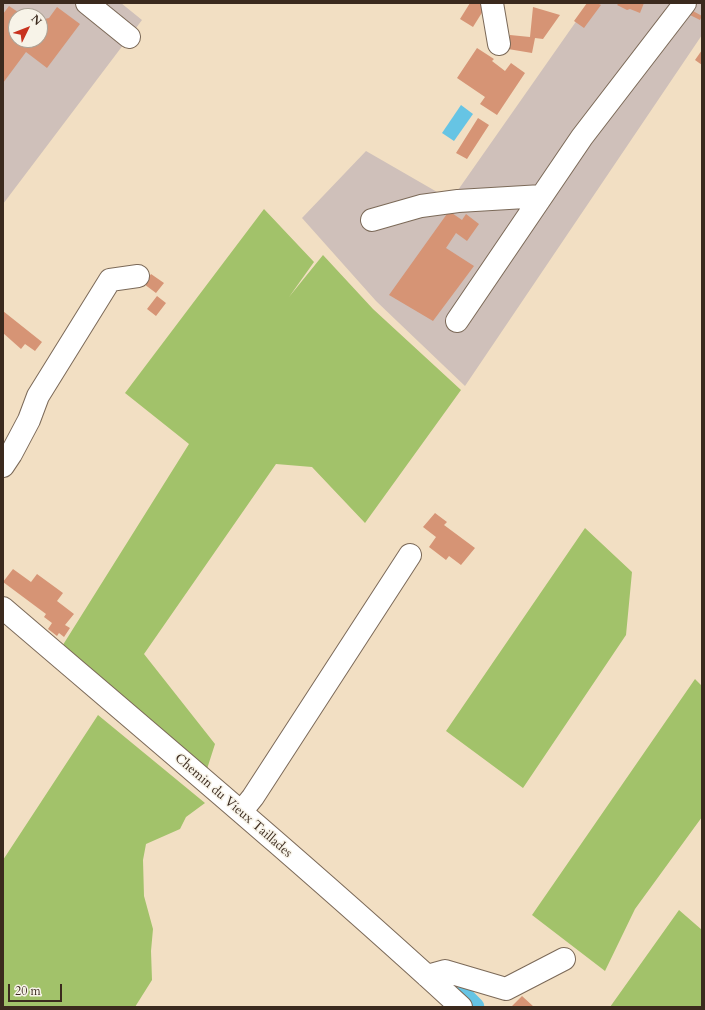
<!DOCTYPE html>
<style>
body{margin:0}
#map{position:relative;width:705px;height:1010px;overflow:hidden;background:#f2dfc3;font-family:Cardo,serif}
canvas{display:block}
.frame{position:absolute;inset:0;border:4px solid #3b2a1e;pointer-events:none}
.north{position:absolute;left:8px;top:8px;width:40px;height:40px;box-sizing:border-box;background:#f7f3e8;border:1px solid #aca397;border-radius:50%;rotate:47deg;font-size:11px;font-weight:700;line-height:16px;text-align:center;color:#3b2a1e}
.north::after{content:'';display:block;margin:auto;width:14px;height:18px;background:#c8321e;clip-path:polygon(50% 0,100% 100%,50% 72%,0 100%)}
.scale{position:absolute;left:8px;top:984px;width:54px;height:18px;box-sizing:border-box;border:2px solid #3b2a1e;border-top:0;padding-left:5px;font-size:12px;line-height:14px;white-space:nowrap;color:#3b2a1e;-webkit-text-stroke:3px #f7f3e8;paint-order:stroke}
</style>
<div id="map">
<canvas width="705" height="1010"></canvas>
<div class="frame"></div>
<div class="north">N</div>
<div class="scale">20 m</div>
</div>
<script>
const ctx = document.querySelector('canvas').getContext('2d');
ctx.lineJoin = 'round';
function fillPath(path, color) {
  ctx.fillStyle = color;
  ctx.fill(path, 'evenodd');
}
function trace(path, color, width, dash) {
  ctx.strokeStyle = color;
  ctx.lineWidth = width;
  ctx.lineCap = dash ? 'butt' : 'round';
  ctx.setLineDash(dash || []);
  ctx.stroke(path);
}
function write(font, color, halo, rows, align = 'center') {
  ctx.font = font + ' Cardo,serif';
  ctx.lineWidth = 3;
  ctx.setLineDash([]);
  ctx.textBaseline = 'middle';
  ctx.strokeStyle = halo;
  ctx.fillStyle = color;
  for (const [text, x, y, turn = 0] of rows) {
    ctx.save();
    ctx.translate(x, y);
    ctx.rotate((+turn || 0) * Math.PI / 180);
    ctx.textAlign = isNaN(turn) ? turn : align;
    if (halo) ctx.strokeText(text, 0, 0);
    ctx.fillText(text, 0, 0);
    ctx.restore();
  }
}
fillPath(new Path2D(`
 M3 3H121L142 20 3 204ZM16 16H40V40H16Z
 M589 3H702V35L465 386 376 301 302 218 366 151 451 200Z`), '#cfc0ba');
fillPath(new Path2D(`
 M264 209 314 262 289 297 323 255 373 309 461 390 365 523 312 467 276 464 144 654 215 744 207 769 61 648 189 444 125 393Z
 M585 528 632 572 626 635 523 788 446 731Z
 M695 679 702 686V817L635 909 605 971 532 915Z
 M98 715 205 803 186 817 180 829 146 844 143 860 144 896 153 929 151 951 152 980 135 1007H3V860Z
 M679 910 702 930V1007H610Z`), '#a2c26a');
fillPath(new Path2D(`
 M461 105 473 114 454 141 442 133Z`), '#66c4e4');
trace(new Path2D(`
 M455 1006 463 995 475 1007`), '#66c4e4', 19);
fillPath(new Path2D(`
 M470 3H488L473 27 460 19Z
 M587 3H597L601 5 584 28 574 21Z
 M619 3H644L640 13 630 9 627 10 617 5Z
 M9 6 24 16H16V40H40V20L49 18 57 7 80 24 47 68 26 52 3 83V14Z
 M533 7 560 15 543 39 535 38 532 53 508 49 510 35 530 37Z
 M693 11 702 16 700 20 690 15Z
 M477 48 494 59 492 61 505 71 511 63 525 73 497 115 480 104 485 97 457 78Z
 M702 50V65L695 60Z
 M478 118 489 125 467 159 456 153Z
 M449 211 462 220 466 214 479 224 467 241 456 233 446 248 474 266 433 321 389 295Z
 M151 274 164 283 156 293 144 284Z
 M157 296 166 303 156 316 147 309Z
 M3 311 42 342 35 351 25 344 21 349 3 333Z
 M435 513 447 522 444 525 475 548 461 565 449 556 446 560 429 547 436 537 423 527Z
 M13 569 31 582 37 574 63 593 57 601 74 614 65 625 70 628 64 637 59 633 57 636 48 629 52 623 44 617 46 614 3 582Z
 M522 996 534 1007H511Z`), '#d69475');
const minor = new Path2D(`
 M87 3 129 37
 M492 3 499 44
 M372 220 421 206 458 201 542 196
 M457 321 582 137 685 3
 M3 466 11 454 29 420 38 396 110 280 138 276
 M3 608C157 740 312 870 461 1007
 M241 812 253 797 410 555
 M427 976 445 971 506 989 564 959`);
trace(minor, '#7b6958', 24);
trace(minor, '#fff', 22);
write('13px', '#3b2a1e', '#f7f3e8', [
 ["Chemin du Vieux Taillades",233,806,41]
]);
</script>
